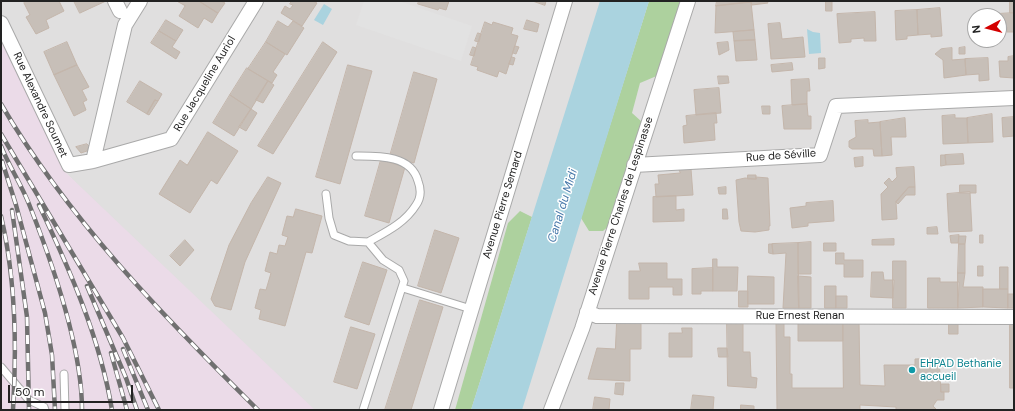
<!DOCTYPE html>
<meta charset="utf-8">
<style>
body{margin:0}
#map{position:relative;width:1015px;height:411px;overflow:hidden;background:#f2efe9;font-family:"DM Sans",sans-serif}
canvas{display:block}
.frame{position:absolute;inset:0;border:2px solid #222;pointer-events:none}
.north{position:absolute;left:967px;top:8px;width:40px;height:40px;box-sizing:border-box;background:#fff;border:1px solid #a7a7a7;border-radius:50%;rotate:263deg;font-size:11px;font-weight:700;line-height:16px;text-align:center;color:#222}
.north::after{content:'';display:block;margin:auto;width:14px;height:18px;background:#d40000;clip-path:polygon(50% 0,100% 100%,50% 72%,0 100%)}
.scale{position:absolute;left:8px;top:385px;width:125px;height:18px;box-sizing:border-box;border:2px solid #222;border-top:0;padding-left:5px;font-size:12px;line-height:14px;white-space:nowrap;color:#222;-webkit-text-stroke:3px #fff;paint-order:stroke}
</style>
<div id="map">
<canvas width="1015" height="411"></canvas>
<div class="frame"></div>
<div class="north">N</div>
<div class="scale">50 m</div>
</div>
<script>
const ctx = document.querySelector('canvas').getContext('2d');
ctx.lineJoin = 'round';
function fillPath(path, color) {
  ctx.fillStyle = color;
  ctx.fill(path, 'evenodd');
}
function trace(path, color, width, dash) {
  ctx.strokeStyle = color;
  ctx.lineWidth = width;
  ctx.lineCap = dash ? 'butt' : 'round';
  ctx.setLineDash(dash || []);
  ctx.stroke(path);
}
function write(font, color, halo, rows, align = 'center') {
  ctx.font = font + ' "DM Sans",sans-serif';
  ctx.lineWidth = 3;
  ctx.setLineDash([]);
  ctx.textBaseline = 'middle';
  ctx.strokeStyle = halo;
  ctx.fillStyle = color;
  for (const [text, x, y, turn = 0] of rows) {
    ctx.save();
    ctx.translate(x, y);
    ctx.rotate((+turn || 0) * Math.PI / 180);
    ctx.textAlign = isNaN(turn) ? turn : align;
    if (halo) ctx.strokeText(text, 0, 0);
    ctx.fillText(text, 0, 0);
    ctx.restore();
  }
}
fillPath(new Path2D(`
 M1 1H1014V410H294L63 170 1 33ZM975 16H999V40H975Z`), '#e0dfdf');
fillPath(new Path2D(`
 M1 33 63 170 315 410H1Z`), '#ebdbe8');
fillPath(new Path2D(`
 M649 1H682L659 75 640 83 632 113 642 122 611 224 603 231H589L581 218Z
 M520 211 532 217 471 410H455L508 223Z`), '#add19e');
fillPath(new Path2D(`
 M364 1H399L472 26 461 61 356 25Z`), '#e2e2e2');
fillPath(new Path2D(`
 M600 1H649L522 410H471Z
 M324 4 332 9 323 25 314 20Z
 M807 29 813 32 820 33 821 53 809 54Z`), '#aad3df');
const building = new Path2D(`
 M27 1H59L64 11 46 20 49 28 36 34 26 17 30 15 24 3Z
 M74 1H106L80 13Z
 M177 1H199L218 13 212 23 204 18 198 28 179 16 185 6Z
 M199 1H221L225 3 218 13Z
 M292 1H313L317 3 302 26 281 13 285 6 290 9 293 5 290 4Z
 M419 1H449L446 10 439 8 438 10 418 4Z
 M533 1H546L545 5Z
 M717 1H751V2L716 6Z
 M767 1 768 3 752 5 751 2Z
 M826 1H832V11H826Z
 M1010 1H1014V13H1010Z
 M751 2 754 30 715 33 716 6Z
 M940 8 942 36 931 37V34L918 35 917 10Z
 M917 10 918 35 907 36V39L896 40 895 11Z
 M875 12 876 41H864V38L851 39V42L839 43 837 14Z
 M1014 13V32H1007V27H999L997 14Z
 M166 20 183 30 176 41 159 31Z
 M527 20 539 24 537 32 524 29Z
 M278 21 288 27 293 21 304 28 287 55 266 42Z
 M485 22 492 25 493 22 513 28 511 34 518 36 506 74 499 71 497 77 477 70 478 67 471 65Z
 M780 23 782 39 803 37 805 57 771 59 768 24Z
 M754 30 755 40 734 41 733 32Z
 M159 31 176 41 172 47 180 52 176 59 151 43Z
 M478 33 481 34 479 42 475 41Z
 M755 40 757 60 736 61 734 41Z
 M67 42 77 65 54 75 44 52Z
 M266 42 285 54 273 72 277 75 272 83 248 69Z
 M323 42 337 52 273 154 258 146Z
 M728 42 729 50 719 55 717 43Z
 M515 46 519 47 516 54 513 53Z
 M473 47 476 48 474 56 470 55Z
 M965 47V54H959V48Z
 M952 48V60L965 59 966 75 944 78 943 60 935 54 941 49Z
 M1014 56V78L1000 77 999 61H1008V57Z
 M512 57 515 58 513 65 509 64Z
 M819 58H825V68L819 69Z
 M988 58 989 80 979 81V74L966 75 965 59Z
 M792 63 793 70 772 72 771 65Z
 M77 65 89 87 82 90 87 100 83 102 86 110 74 116 54 75Z
 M348 65 372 71 340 184 316 177Z
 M247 68 268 81 251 109 230 95Z
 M414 72 437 79 414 163 390 156Z
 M718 76H728L729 83 719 84Z
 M809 79 810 91H807V104L792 105 791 80Z
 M140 81 162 94 158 101 155 100 147 114 127 102Z
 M268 81 274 85 263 103 256 100Z
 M719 88 721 113 696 115 694 90Z
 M230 95 251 109 234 136 213 123Z
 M155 100 158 101 149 115 147 114Z
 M807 104 808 116H811V129H784L782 106Z
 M762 106H770V114H763Z
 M251 109 257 113 246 131 239 127Z
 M716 113 717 123H714L715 140 684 143 683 126 687 125 686 116Z
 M992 114 993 142 968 143 967 118Z
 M955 115V118H967L968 143 943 144 942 116Z
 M1014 117V136L1003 137 1002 118Z
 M905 118 906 137H891L892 155 882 156 880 122Z
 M868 120V123L880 122 882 156H874L873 149H852L849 147V141L856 137 855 121Z
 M208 132 238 151 217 184 211 180 190 213 159 194 180 160 187 165Z
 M87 144 89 146 87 151 81 153 76 147Z
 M963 154 964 164 946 165 945 155Z
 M941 155H945L946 165 941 166Z
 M863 157V166L855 167 854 158Z
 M381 160 405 167 389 223 365 216Z
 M914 167 915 187H909L896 202 897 219 882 220 881 194 888 187 884 183 889 178 892 182 897 177 896 168Z
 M679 169H691L693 195 656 197 655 184H659L658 175 680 173Z
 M748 175H756V179H748Z
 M268 177 281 183 245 262 231 310 215 306 211 299 229 245 251 203Z
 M756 177 768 178 770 226H769V230L755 232 741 231 739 222 736 180 745 178 756 179Z
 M960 185H976V193H960Z
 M726 187V194H719L718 188Z
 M909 187H915V195H906L898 204 896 202Z
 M970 192 972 231 949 232 947 194Z
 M676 196V210L684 209V221L653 222V197Z
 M833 201 834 221 808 223V226L792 228 790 208 806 206V203Z
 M296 209 322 216 312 253 306 252 285 326 259 319 261 310 255 308 260 289 266 290 271 273 265 271 270 252 277 254 279 245 285 246 288 237 282 235 287 216 293 217Z
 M723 209H727L728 219H723Z
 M937 227 938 234H927V228Z
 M435 230 459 238 441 293 418 286Z
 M959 235 958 243H951L950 236Z
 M980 235H983V243H980Z
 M959 236H966L965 244H959Z
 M894 239V245H872V240Z
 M185 240 194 250 180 266 170 256Z
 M811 242V274H798V243Z
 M798 243 799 308H783L786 253 773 254 772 244Z
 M824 243H836V251H824Z
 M769 244H772L773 254 769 253Z
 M959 244H965V273H958Z
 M836 253H844V260H863V277H844V264H836Z
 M713 259H717V267H738L737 291H713Z
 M893 261H906V308H893Z
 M363 262 387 270 369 325 345 317Z
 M639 263H667V279H682V295H673V287H649V299H629V271H640Z
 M978 266H983V276H978Z
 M1000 267H1008V289H1000Z
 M713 268V291H701V294H692V269Z
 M872 272H883L884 280H894L893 298 871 297Z
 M958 273H965L963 287H983V307L958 308Z
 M748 276 774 277V304H748Z
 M798 276 811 277V308H799Z
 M928 278H940V282H959L958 308H928Z
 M825 286H836V308H825Z
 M983 289H1008V308L983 307Z
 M739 291H748V307H739Z
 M1008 294H1014V308H1008Z
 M836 296H847V308H836Z
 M420 300 443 307 411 410H385Z
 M843 322H859L860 385 885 386 884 365H915V359L939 358 941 392H944V400H937L933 406 937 410H896V407L860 405V410H777L776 323H784V337H790V374H792V388H843Z
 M843 322V341H798V323Z
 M949 322H958V334H949Z
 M617 323H641V349H630V381L588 379 597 348 615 349Z
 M727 323H743V352H750L751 377 757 378 756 388 728 386Z
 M1010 323H1014V388H1010Z
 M351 327 375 334 357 389 334 382Z
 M682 328H692V357H669V333H682Z
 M718 348H727L728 357H719Z
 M616 383H624L623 395 615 394Z
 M941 384H949V392H941Z
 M693 395 714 397 713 410H691Z
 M595 397 610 399 609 410H593Z
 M741 405 754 406V410H741Z`);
fillPath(building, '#c7bfb8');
trace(building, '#c4b6ab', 1);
const service = new Path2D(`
 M356 156C379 156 411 155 418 181 421 189 421 198 416 205 405 223 386 232 368 242
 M326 194 329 218 334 235 349 241 368 242 383 260 399 270 404 281 363 410
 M403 288 471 309
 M1 367 29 400 44 407 45 410
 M64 374 65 410`);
const minor = new Path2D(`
 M115 1 120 11
 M1 23 69 165 93 161 171 139 256 1
 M93 161 125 25 140 1
 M634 165 820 155 836 106 1014 98
 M587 312 597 316 1014 317
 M441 410 565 1
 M551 410 582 329 688 1`);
trace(service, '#a9a9a9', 9);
trace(minor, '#a9a9a9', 16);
trace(service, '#fff', 7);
trace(minor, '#fff', 14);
const rail = new Path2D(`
 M1 104C68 219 164 317 258 410
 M1 134 123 338 159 410
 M1 146C9 166 21 184 29 204 52 262 82 347 82 410
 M2 161 16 205 45 313 52 355 55 410
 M39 205C70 270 100 338 112 410
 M12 210 27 317 29 410
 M1 216C16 280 17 345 13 410
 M87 286 126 378 137 410
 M123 349 148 410
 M111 353 127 410`);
trace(rail, '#707070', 4.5);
trace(rail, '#fff', 3, [9]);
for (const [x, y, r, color] of [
 [912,370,4,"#0f9aa8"]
]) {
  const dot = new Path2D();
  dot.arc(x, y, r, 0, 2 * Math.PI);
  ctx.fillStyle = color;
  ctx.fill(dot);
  trace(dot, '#fff', 1.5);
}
write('11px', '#222', '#fff', [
 ["Rue Jacqueline Auriol",205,84,-59],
 ["Rue Alexandre Soumet",40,105,65],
 ["Rue de Séville",781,156,-4],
 ["Avenue Pierre Semard",503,205,-73],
 ["Avenue Pierre Charles de Lespinasse",621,206,-72],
 ["Rue Ernest Renan",800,316]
]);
write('11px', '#0d838f', '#fff', [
 ["EHPAD Bethanie",920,364],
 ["accueil",920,377]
], 'left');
write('italic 12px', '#4a7aab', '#fff', [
 ["Canal du Midi",563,206,-73]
]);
</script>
